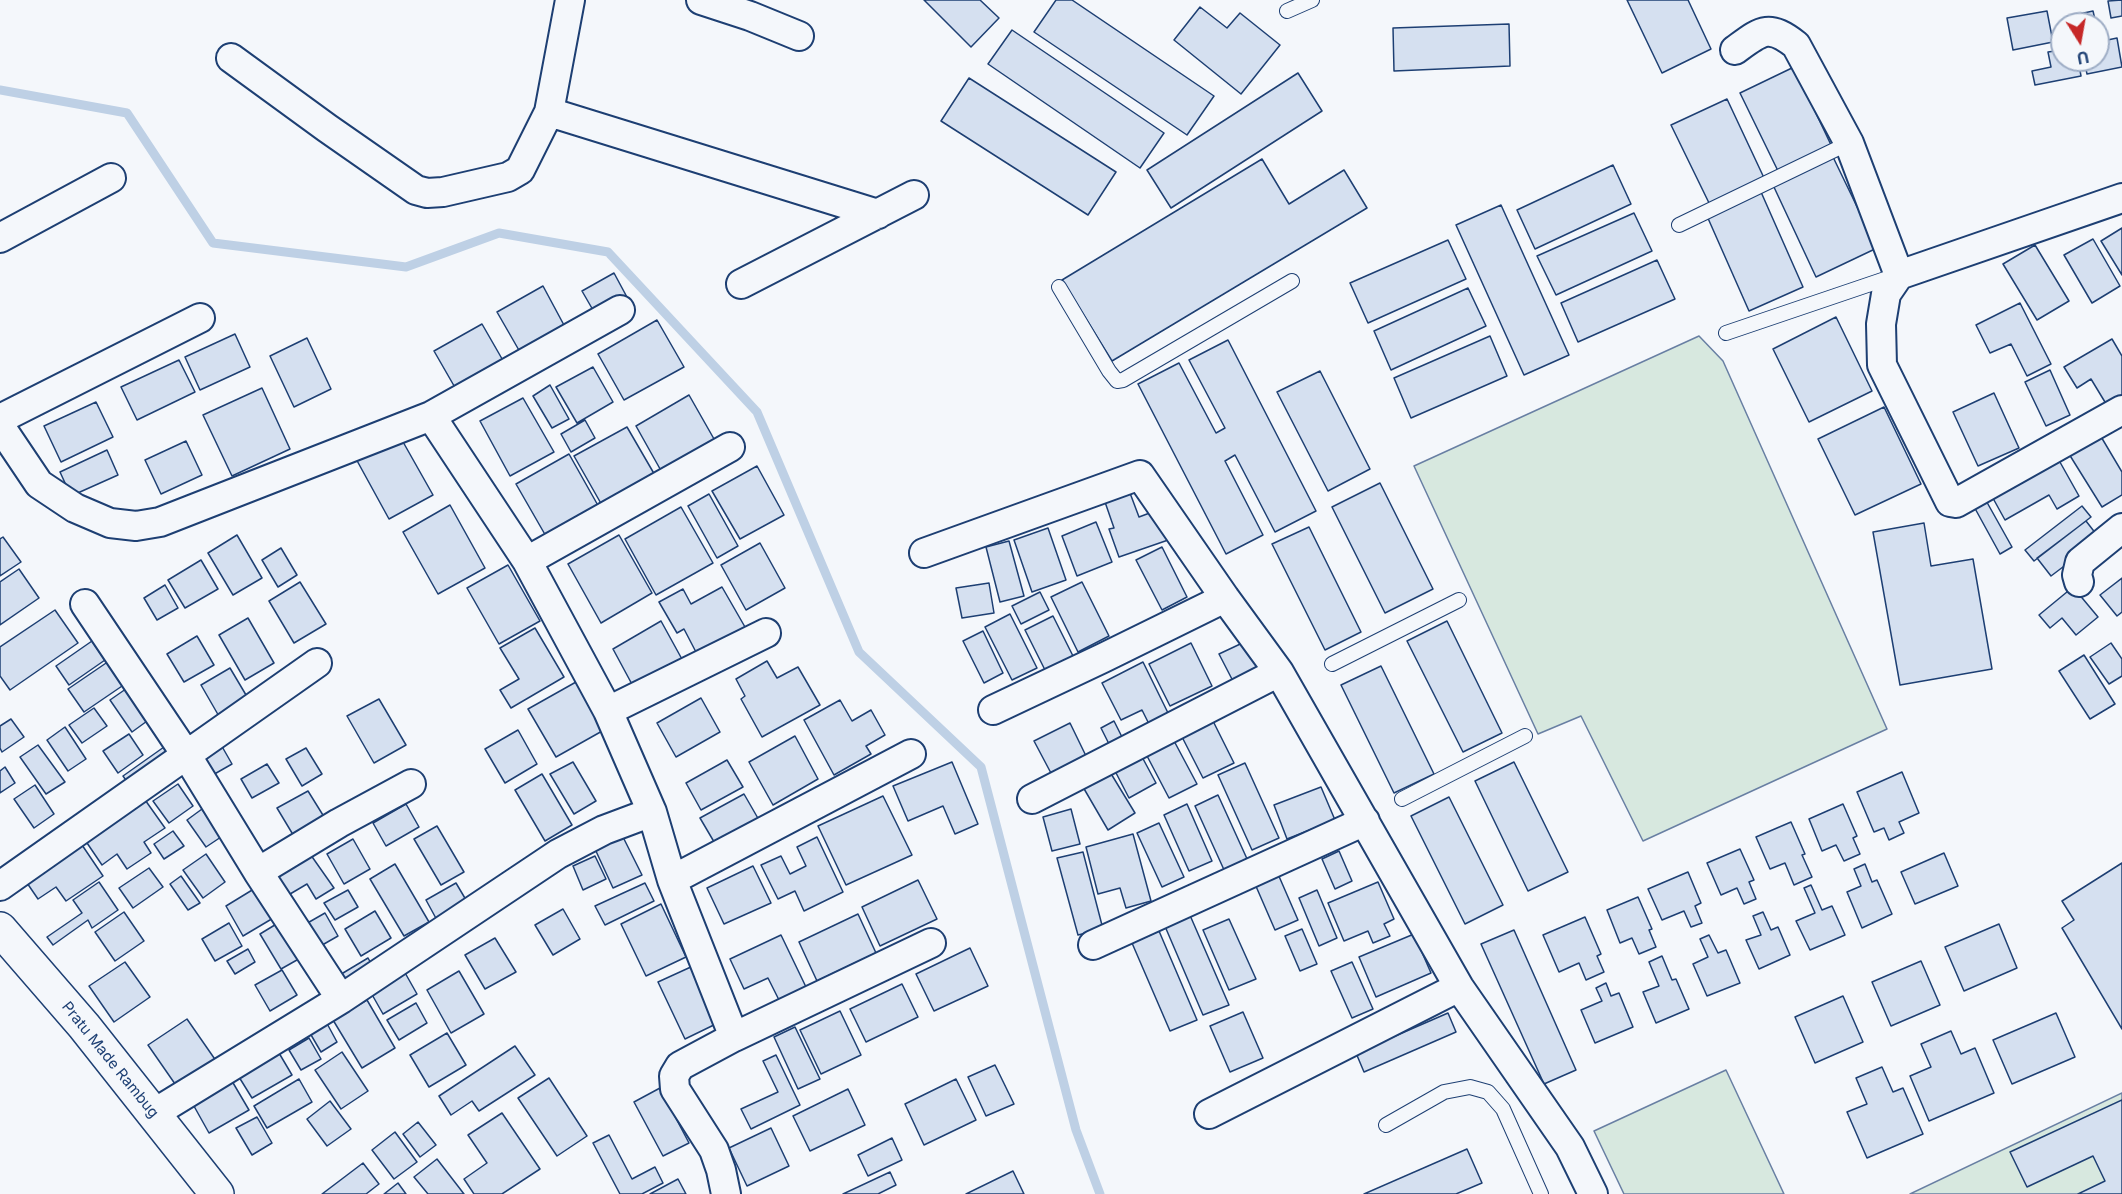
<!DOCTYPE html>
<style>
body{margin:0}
#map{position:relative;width:2122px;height:1194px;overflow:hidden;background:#f4f7fb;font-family:Inter,sans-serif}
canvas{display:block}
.north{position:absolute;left:2050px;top:12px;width:60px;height:60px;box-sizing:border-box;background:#f4f7fb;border:2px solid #9eadc5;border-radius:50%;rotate:169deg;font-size:16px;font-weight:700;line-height:24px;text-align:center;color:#1d3f73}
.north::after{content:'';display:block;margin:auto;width:21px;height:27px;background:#c62828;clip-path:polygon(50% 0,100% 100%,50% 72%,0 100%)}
</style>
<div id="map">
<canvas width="2122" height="1194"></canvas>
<div class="north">U</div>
</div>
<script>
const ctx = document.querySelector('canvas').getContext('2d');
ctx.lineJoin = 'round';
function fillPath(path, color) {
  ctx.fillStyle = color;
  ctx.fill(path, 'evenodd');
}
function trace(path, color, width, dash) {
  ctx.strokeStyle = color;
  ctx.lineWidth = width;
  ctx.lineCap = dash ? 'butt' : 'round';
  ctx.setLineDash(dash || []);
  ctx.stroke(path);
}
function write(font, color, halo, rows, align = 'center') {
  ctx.font = font + ' Inter,sans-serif';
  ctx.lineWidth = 4.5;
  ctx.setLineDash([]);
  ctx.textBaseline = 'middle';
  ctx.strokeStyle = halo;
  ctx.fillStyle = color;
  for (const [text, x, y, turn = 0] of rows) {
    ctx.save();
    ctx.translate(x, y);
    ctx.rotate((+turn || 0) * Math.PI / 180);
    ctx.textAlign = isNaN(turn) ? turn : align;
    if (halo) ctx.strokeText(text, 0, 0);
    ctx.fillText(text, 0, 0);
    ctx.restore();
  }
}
const green = new Path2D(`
 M1699 336 1723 361 1887 729 1643 841 1581 716 1538 734 1414 466Z
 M1726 1070 1784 1194H1624L1594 1131Z
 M2122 1093V1194H1910Z`);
fillPath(green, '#d7e8df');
trace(green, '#687fa3', 1.5);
trace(new Path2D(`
 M0 90 127 113 213 243 406 267 499 233 608 252 757 412 859 652 981 767 1076 1130 1100 1194`), '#bed0e5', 9);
const building = new Path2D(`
 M924 0H980L999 18 971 47Z
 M1056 0H1072L1214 96 1187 135 1034 32Z
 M1627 0H1688L1711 49 1662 73Z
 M2122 0V16L2111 18 2108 1Z
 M1200 7 1227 28 1240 13 1280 45 1241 94 1174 40Z
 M2047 11 2053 42 2013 50 2007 18Z
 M2093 11 2096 24H2072L2070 16Z
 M1509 24 1510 66 1394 71 1393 28Z
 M1012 30 1164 133 1140 168 988 64Z
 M2117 38 2122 67 2087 74 2084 60H2098V42Z
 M2062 50V60H2078L2081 76 2035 85 2032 71 2051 67 2048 52Z
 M1794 67 1832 147 1779 173 1740 93Z
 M1298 73 1322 111 1171 208 1147 170Z
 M969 78 1116 172 1088 215 941 121Z
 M1727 99 1765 180 1710 205 1671 125Z
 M1833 157 1877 248 1816 277 1773 185Z
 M1262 159 1289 204 1344 170 1367 208 1112 361 1062 280Z
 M1613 165 1631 204 1535 249 1517 210Z
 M1761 192 1803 287 1749 311 1707 216Z
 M1501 205 1569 355 1524 375 1456 225Z
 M1634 213 1652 251 1556 295 1537 256Z
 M2122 228V275L2101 241Z
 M2093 239 2120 286 2092 303 2064 255Z
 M1448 240 1466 279 1368 323 1350 283Z
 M2035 245 2069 301 2037 320 2003 264Z
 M1657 260 1675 299 1578 342 1561 303Z
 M614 273 628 299 597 317 582 291Z
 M543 286 565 327 520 352 497 312Z
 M1468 288 1486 326 1391 370 1374 331Z
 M2020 303 2051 364 2027 376 2011 344 1990 353 1976 325Z
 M1836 317 1872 391 1809 422 1773 349Z
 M657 320 684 367 624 400 598 354Z
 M482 324 505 364 457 391 434 351Z
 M235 334 250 367 200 390 185 357Z
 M1490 336 1507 376 1411 418 1394 378Z
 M307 338 331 389 294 407 270 356Z
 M2112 339 2122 356V399L2108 407 2091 379 2077 388 2064 367Z
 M1228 340 1316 511 1275 532 1235 455 1225 461 1263 535 1226 554 1138 384 1179 363 1216 433 1225 428 1189 360Z
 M179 360 195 392 137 420 121 387Z
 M593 367 613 402 577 423 556 387Z
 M2050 370 2070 415 2046 426 2025 382Z
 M1320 371 1370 469 1328 491 1277 392Z
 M550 385 569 419 552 428 533 396Z
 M262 388 290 449 232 476 203 415Z
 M1994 393 2019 448 1978 466 1953 412Z
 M689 395 718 446 664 476 636 426Z
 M523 398 554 452 510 476 480 421Z
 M96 402 113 437 61 462 44 426Z
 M1884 407 1921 484 1855 515 1818 439Z
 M585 420 595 438 571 452 561 434Z
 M627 427 656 477 603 507 574 456Z
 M398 433 433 495 389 519 355 457Z
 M2100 435 2122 472V495L2102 507 2069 454Z
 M186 441 202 475 161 494 145 460Z
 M107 450 118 475 71 496 60 472Z
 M569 454 600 509 547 538 516 484Z
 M2056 455 2079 496 2057 509 2049 495 2005 520 1989 491Z
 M757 466 784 515 740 539 712 491Z
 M1380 483 1433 589 1385 613 1332 507Z
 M1130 493 1139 517 1163 508 1174 538 1119 557 1109 529 1114 528 1105 502Z
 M709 494 738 546 717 558 688 506Z
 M1984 497 2012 547 2000 554 1972 503Z
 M450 505 485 568 438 594 403 532Z
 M2082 506 2091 517 2034 561 2025 550Z
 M681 507 713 563 656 595 625 539Z
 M2086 521 2100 539 2051 576 2037 558Z
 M1096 522 1112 562 1077 576 1062 536Z
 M1924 523 1931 566 1973 559 1992 669 1900 685 1873 532Z
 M1309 527 1361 632 1325 650 1272 544Z
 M1048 528 1066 580 1032 592 1014 540Z
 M237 535 262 578 233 595 208 553Z
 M619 535 652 593 601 623 568 564Z
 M3 537 21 562 0 576V539Z
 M1009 541 1024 596 1000 602 986 547Z
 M760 543 785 588 746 610 721 565Z
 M1162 547 1187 597 1162 610 1136 560Z
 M281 548 297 575 278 587 262 560Z
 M201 560 218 589 185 608 168 580Z
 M508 565 540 621 499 644 467 588Z
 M19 569 39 598 0 625V582Z
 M2122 578V612L2117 616 2100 595Z
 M300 582 326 624 294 643 269 601Z
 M1082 582 1109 636 1078 652 1051 597Z
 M989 583 994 613 962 618 956 588Z
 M165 585 178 608 157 620 144 598Z
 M722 587 745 627 697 654 684 629 677 633 659 602 683 589 691 604Z
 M2073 587 2098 617 2076 635 2062 618 2050 628 2039 615Z
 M1040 592 1049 610 1021 624 1012 606Z
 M55 610 78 643 10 690 0 676V647Z
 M1010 614 1037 668 1012 680 985 627Z
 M1053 616 1074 658 1046 672 1025 630Z
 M248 618 274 663 245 680 219 635Z
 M661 621 683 661 634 688 613 649Z
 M1447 621 1502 733 1463 752 1407 641Z
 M535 628 564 677 511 708 500 690 519 679 500 648Z
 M983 631 1003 673 984 683 963 641Z
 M197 636 214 665 184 682 167 654Z
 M1253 638 1269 669 1235 685 1219 654Z
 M92 641 105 660 69 685 56 666Z
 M1191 643 1212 686 1170 706 1149 664Z
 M2111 643 2122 659V676L2109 684 2090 657Z
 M2084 655 2115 704 2090 719 2059 671Z
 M112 659 128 682 84 712 68 689Z
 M767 661 777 678 798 667 820 705 762 737 741 699 745 696 736 679Z
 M1143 662 1170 717 1150 726 1142 710 1121 720 1102 683Z
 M1381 666 1434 774 1394 793 1341 685Z
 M230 668 249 700 220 718 201 685Z
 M576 682 604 730 556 757 528 709Z
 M133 684 154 716 132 732 110 700Z
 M701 698 720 732 676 757 657 723Z
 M379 699 406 745 374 763 347 716Z
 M840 700 852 721 871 710 885 735 866 746 871 754 834 775 804 720Z
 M94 708 107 726 82 743 69 725Z
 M1211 717 1234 763 1203 778 1180 733Z
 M11 719 24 737 2 752 0 748V726Z
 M1114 721 1125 743 1112 750 1101 728Z
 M1070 723 1087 758 1052 775 1034 741Z
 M65 727 86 759 68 771 47 740Z
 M518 730 537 764 505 783 485 749Z
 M129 734 143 755 118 773 103 751Z
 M795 736 818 779 773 805 749 762Z
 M1173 739 1197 784 1169 798 1146 754Z
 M220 743 232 764 211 776 199 756Z
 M38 745 65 782 46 794 20 757Z
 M164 747 174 762 133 790 123 776Z
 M306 748 322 774 302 786 286 759Z
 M1141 755 1156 783 1129 798 1114 769Z
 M727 760 743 787 701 810 686 783Z
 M573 762 596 801 574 814 550 774Z
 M952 762 978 824 955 834 943 806 908 821 893 786Z
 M1514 762 1568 872 1528 891 1475 781Z
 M1245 763 1279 838 1252 850 1218 775Z
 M267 764 279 783 252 798 241 779Z
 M5 767 15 783 0 793V771Z
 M1110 772 1135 813 1108 830 1083 787Z
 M1902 772 1919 813 1899 822 1904 833 1889 840 1884 828 1874 832 1857 792Z
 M542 774 572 825 545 841 515 790Z
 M178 784 193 806 169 823 153 801Z
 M35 785 54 814 34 828 14 799Z
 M1321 787 1335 820 1287 839 1274 805Z
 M308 791 326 820 295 838 277 808Z
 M744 794 763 827 720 852 700 818Z
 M1218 795 1248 861 1225 872 1195 806Z
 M883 796 912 855 846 885 818 826Z
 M143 797 165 828 144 842 151 853 127 869 117 854 102 865 85 840Z
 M1449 797 1503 905 1465 924 1411 816Z
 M406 804 419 827 386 846 373 823Z
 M1187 804 1212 861 1189 871 1164 815Z
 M1843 804 1857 836 1853 838 1860 854 1844 861 1836 845 1822 851 1809 819Z
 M202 809 221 837 206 847 187 820Z
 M1071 809 1080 844 1052 851 1043 817Z
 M1791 822 1805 854 1802 855 1812 877 1794 885 1785 863 1770 869 1756 837Z
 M1159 823 1184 877 1162 887 1137 833Z
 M437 826 464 872 441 885 414 839Z
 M173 831 184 846 164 859 154 844Z
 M1133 834 1151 901 1126 908 1120 888 1098 894 1086 847Z
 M623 837 642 875 613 888 595 849Z
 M817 837 843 892 804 911 795 891 778 899 761 865 781 856 790 874 806 866 797 847Z
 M353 839 370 869 344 884 327 854Z
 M80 842 103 876 66 901 56 887 38 899 25 880Z
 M1740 849 1754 880 1749 882 1756 899 1744 904 1737 888 1721 895 1707 863Z
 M308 851 334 888 316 899 307 884 285 897 271 872Z
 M1339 851 1352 881 1335 889 1322 859Z
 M1083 852 1103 929 1078 935 1057 858Z
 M1944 853 1958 886 1915 904 1901 872Z
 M206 854 225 882 203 898 183 870Z
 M595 856 606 879 583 890 573 866Z
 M2122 863V1029L2062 928 2074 920 2062 901Z
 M395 864 429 922 404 936 370 879Z
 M1865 864 1872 882 1877 880 1892 914 1862 928 1847 892 1861 886 1854 869Z
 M753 866 771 903 724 924 707 888Z
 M149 868 163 887 133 908 119 888Z
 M1688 872 1701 903 1695 906 1702 923 1691 927 1684 911 1662 920 1648 889Z
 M1278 874 1298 920 1275 930 1255 884Z
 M181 876 200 903 188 910 170 884Z
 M918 880 937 919 880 946 862 907Z
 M99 882 118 910 92 928 88 920 53 945 47 937 82 913 73 900Z
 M1378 882 1394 919 1384 924 1390 936 1373 943 1368 931 1344 941 1328 903Z
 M456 883 469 905 438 922 426 900Z
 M645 883 654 901 605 925 595 906Z
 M262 884 280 914 243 936 226 906Z
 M1811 885 1822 910 1832 906 1845 935 1810 950 1796 921 1815 913 1804 888Z
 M348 890 358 907 335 920 324 903Z
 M1317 890 1337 938 1319 946 1299 898Z
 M1638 897 1652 929 1649 930 1656 947 1639 954 1632 938 1620 943 1607 910Z
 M661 904 686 957 646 976 621 924Z
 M563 909 580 939 553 955 535 925Z
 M375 911 391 938 361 956 345 929Z
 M124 912 144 941 115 961 95 932Z
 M1763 912 1771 930 1778 927 1790 955 1759 969 1746 940 1761 935 1753 916Z
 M325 913 338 936 317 948 304 925Z
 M1189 913 1229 1005 1203 1015 1164 924Z
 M858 914 876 953 817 981 799 942Z
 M1585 917 1601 954 1597 956 1604 972 1586 980 1579 963 1559 972 1543 935Z
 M1229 919 1256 979 1229 990 1203 930Z
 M283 920 304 956 281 969 260 934Z
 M229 923 242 946 215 961 202 939Z
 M1999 924 2017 968 1964 991 1945 947Z
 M1302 929 1317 964 1300 971 1285 936Z
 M1514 930 1576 1070 1544 1084 1481 944Z
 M1159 931 1197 1020 1170 1031 1132 943Z
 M1414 934 1431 973 1376 997 1359 957Z
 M781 935 806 987 779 1000 768 978 744 989 730 959Z
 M1709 935 1718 953 1726 950 1740 983 1707 996 1693 964 1708 957 1700 939Z
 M495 938 516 972 485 989 465 955Z
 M970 948 988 986 934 1011 916 974Z
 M248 949 255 962 235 974 227 961Z
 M1662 956 1672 980 1676 979 1689 1009 1656 1023 1643 992 1659 986 1649 962Z
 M368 958 376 972 346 989 338 976Z
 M1921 961 1940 1005 1891 1026 1872 982Z
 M125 962 150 997 114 1022 89 986Z
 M1352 962 1373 1009 1352 1018 1331 971Z
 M693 966 720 1022 685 1039 658 982Z
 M282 970 297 995 270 1011 255 985Z
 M404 971 417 994 383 1014 370 991Z
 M459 971 484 1014 451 1033 427 990Z
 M1606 983 1611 996 1619 993 1633 1027 1595 1043 1581 1010 1602 1001 1596 988Z
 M902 984 918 1017 866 1042 850 1009Z
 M1843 996 1863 1042 1815 1063 1795 1017Z
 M367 1000 395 1048 362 1068 333 1020Z
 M416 1003 427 1023 399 1040 387 1020Z
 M840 1011 861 1055 821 1074 800 1030Z
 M1243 1012 1263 1058 1230 1072 1210 1026Z
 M1448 1013 1456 1032 1364 1072 1356 1053Z
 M2056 1013 2075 1057 2012 1084 1993 1040Z
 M324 1018 337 1042 321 1052 307 1028Z
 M187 1019 221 1068 182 1094 148 1045Z
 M795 1027 820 1079 798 1089 774 1037Z
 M1951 1031 1961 1054 1975 1048 1994 1093 1929 1121 1910 1076 1931 1067 1921 1044Z
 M447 1033 466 1065 429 1087 410 1055Z
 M309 1038 321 1059 301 1070 289 1050Z
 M515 1046 535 1075 479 1111 472 1101 451 1115 439 1096Z
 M342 1052 368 1091 341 1109 315 1070Z
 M279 1053 292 1075 252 1098 239 1077Z
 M776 1055 800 1105 751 1129 741 1109 778 1092 763 1061Z
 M995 1065 1014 1104 986 1116 968 1077Z
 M1882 1067 1893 1092 1903 1088 1923 1134 1867 1158 1847 1112 1867 1104 1856 1078Z
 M229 1076 249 1110 209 1133 190 1099Z
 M549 1078 587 1136 557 1156 518 1098Z
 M299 1079 312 1102 267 1128 254 1106Z
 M956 1079 976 1120 924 1145 905 1104Z
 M660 1088 689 1143 663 1156 634 1102Z
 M848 1089 865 1125 810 1151 793 1116Z
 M2122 1100V1194H2078L2105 1181 2093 1156 2027 1187 2010 1152Z
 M330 1101 351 1129 327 1146 307 1119Z
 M502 1113 540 1169 502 1194H474L464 1179 487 1163 468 1135Z
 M257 1117 272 1143 252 1155 236 1128Z
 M418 1122 436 1145 420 1157 403 1134Z
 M771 1128 789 1166 747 1186 729 1148Z
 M395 1132 417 1162 394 1179 372 1150Z
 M609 1135 632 1179 655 1167 663 1183 642 1194H620L593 1143Z
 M892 1138 902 1160 868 1176 858 1155Z
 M1467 1149 1482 1183 1456 1194H1364Z
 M437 1159 464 1194H428L414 1177Z
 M363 1163 379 1184 366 1194H322Z
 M1013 1171 1024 1194H966Z
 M890 1172 896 1185 878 1194H843Z
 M678 1179 686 1194H650Z
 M398 1183 406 1194H384Z`);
fillPath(building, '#d5e0f0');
trace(building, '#1d3f73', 1.5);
const service = new Path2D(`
 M1287 11 1312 0
 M1679 225 1849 143
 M1059 287 1109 371 1117 381 1123 380 1292 281
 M1726 333 1894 276
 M1332 664 1459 600
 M1402 799 1525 736
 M1386 1125 1444 1092 1470 1087 1488 1092 1503 1109 1541 1194`);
const minor = new Path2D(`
 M701 0 750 16 799 36
 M1735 50C1761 31 1768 23 1796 45L1849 143 1899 275
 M231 58 327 128 416 190 427 193 443 192 508 177 520 170 549 112 570 0
 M549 112 878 214
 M2122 198 1899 275 1886 294 1881 324 1882 365 1950 502 1956 503 2122 410
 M0 238 111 178
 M741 284 914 195
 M431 416 620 310
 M0 419 200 318
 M0 426 39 484 75 508 110 523 136 526 160 522 431 416 527 561 608 711 652 812 672 880 734 1037 680 1066 674 1076 675 1089 714 1150 721 1170 726 1194
 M924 553 1140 475 1225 598 1279 672 1459 987 1570 1147 1593 1194
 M527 561 730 447
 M2079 582 2077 575 2080 562 2122 528
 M85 604 187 756 258 872
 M993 710 1103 658 1225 598
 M608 711 766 633
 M1032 799 1279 672
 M672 880 911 754
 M0 886 317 663
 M1093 945 1365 821
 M341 999 258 872 339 823 411 784
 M734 1037 931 943
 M153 1114 341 999 558 854 604 830 652 812
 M1209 1114 1459 987`);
const tertiary = new Path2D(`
 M0 929 84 1026 217 1194`);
trace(service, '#1d3f73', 16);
trace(minor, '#1d3f73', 32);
trace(tertiary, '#1d3f73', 36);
trace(service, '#f4f7fb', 14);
trace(minor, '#f4f7fb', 28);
trace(tertiary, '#f4f7fb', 33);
write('15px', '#1d3f73', '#f4f7fb', [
 ["Pratu Made Rambug",110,1060,51]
]);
</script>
